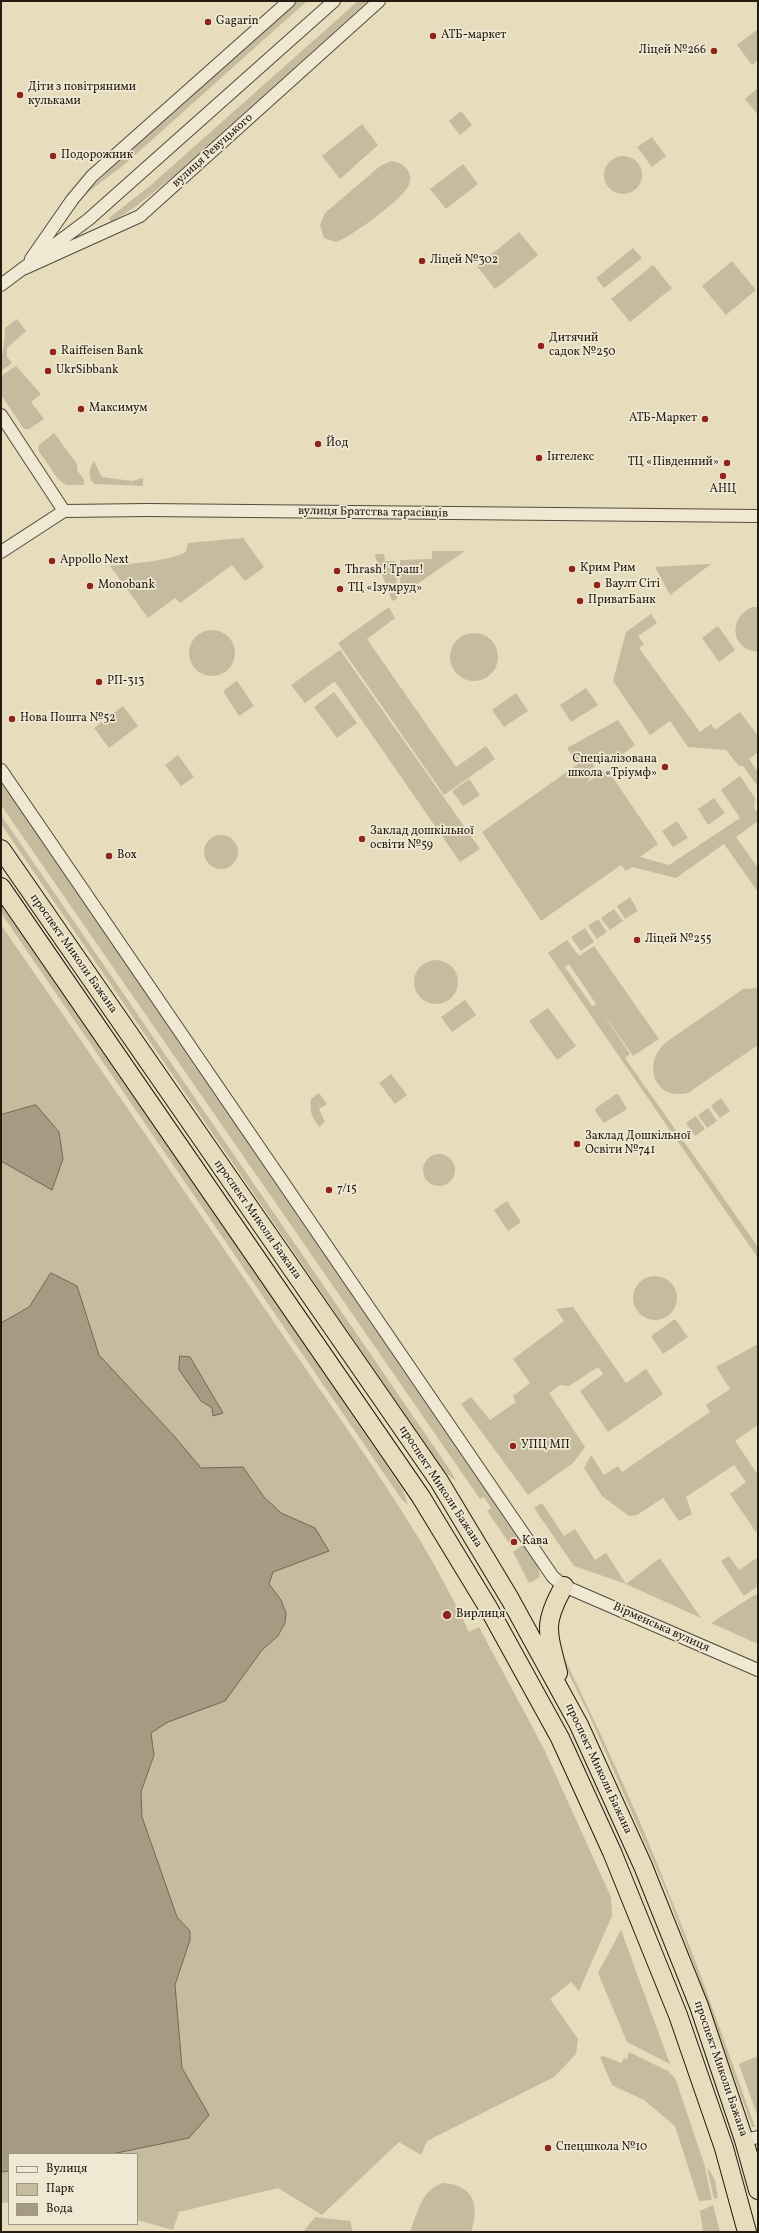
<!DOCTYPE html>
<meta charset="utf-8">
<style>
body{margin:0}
#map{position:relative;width:759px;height:2233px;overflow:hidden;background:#e7dcbc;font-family:Vollkorn,serif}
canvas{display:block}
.frame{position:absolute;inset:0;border:2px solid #241b11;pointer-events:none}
.legend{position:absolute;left:8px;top:2153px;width:130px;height:72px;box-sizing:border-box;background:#efe8d3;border:1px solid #9e9685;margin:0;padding:5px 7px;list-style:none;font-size:12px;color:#241b11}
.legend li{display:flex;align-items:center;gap:8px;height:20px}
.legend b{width:20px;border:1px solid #9e9685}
</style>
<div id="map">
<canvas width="759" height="2233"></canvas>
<div class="frame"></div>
<ul class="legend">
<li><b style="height:5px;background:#efe8d3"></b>Вулиця</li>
<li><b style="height:11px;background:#c6bb9f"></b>Парк</li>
<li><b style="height:11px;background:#a59a82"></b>Вода</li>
</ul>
</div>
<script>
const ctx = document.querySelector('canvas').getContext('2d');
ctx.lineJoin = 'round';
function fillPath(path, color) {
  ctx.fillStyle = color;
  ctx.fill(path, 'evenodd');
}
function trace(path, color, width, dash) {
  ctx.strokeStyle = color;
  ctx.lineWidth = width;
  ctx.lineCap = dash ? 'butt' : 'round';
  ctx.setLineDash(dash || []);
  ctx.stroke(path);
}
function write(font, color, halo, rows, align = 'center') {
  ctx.font = font + ' Vollkorn,serif';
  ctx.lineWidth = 3.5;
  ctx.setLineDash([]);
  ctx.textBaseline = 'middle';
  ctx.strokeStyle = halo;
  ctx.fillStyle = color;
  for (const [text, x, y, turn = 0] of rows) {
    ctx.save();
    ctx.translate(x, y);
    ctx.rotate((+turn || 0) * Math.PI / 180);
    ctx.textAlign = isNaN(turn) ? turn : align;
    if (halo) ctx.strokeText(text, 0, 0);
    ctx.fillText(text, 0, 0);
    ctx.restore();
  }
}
fillPath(new Path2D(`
 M296 1H307L125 164 83 196 117 162Z
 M358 1H368L175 175 135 207 112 222 110 221 109 218 151 185Z
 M758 29V60L752 65 737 45Z
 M758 88V115L745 99Z
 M461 111 472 125 460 135 449 121Z
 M362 124 378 145 340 179 322 156Z
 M652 137 666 156 652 167 637 147Z
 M604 175a19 19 0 1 1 38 0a19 19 0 1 1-38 0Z
 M391 161C407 163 417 177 405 191 395 204 351 237 336 242L324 238 320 225 325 213 380 166Z
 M463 164 478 184 446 209 430 189Z
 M519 232 538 255 495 289 477 266Z
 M633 248 642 258 604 288 596 278Z
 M732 261 756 290 726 315 702 286Z
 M653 265 672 288 630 322 611 299Z
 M17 319 26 331 7 348V357L12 363 1 371C1 355 5 344 5 328Z
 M16 366 41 394 31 402 44 419 29 429H24L1 395V376Z
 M54 433 77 464V470L84 480V485H66L58 479 38 450 39 445Z
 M94 461 102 477 132 481 143 478V486L94 484C87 477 89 468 94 461Z
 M243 538 264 567 245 581 232 565 180 603 175 598 148 618 110 566C135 562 163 563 186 552L188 543Z
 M432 551H465L400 596V560L432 559Z
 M376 554H384L385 561H396L397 599 392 601 375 556Z
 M711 564 670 595 655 567Z
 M389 607 395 618 367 639 456 767 486 746 495 759 444 795 338 643Z
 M752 607H758V652C730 649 728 618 752 607Z
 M651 614 657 623 638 636 644 644 639 648 700 732 711 724 715 730 740 712 758 736V752L749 759 758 772V787L743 766H739L726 750 688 747 670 721 650 735 613 681 626 632Z
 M718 626 735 650 719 662 702 638Z
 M189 653a23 23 0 1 1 46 0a23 23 0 1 1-46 0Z
 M450 657a24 24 0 1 1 48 0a24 24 0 1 1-48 0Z
 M340 650 480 849 460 862 336 683 334 682 305 703 291 685Z
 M237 681 254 706 239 716 223 691Z
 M586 688 598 705 571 722 560 705Z
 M334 692 357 723 337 738 314 707Z
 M516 693 528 711 504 727 492 710Z
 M123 706 138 726 109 748 94 728Z
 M618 720 635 745 609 764 599 751 588 782 607 769 658 844 640 857 669 865 740 818 721 790 740 776 755 798 754 808 758 812V821L736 837 758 868V892L724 844 676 878 632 867 626 871 621 865 541 921 482 832 578 764 567 748Z
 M178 755 194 777 181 786 165 765Z
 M469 779 480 795 463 806 452 791Z
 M1 780 523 1538 511 1546 487 1511 491 1508 484 1497 480 1499 1 805Z
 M714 798 725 813 708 825 698 809Z
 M1 815 450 1470 456 1481 444 1472 1 824Z
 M677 821 688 838 673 847 662 831Z
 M204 852a17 17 0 1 1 34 0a17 17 0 1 1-34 0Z
 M630 897 638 911 625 919 617 906Z
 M1 901 403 1490 408 1505 402 1500 1 913Z
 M614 909 623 921 610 930 601 918Z
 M598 919 607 932 597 939 588 926Z
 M1 925C99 1066 196 1208 293 1350 355 1442 423 1532 469 1632L479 1627 544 1749 611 1897 612 1916 579 1991 571 1982 550 1999 578 2039 576 2054 554 2077 427 2141 421 2155 399 2142 322 2215 278 2188 179 2212 173 2230 137 2220V2154H89L191 2084 182 2068 175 1985 190 1940V1931L177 1917 142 1817 141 1792 154 1755 151 1733 234 1508 29 1307 14 1316 1 1328ZM328 1551 273 1572 269 1584C281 1600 294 1617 278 1636 272 1642 265 1646 260 1653L268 1569Z
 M585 928 594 942 581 951 571 937Z
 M567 940 579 956 594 946 659 1039 633 1056 596 1004 630 1054 625 1058 758 1247V1258L548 953ZM569 964 596 1004 592 1006 565 967Z
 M414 982a22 22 0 1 1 44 0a22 22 0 1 1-44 0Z
 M758 988V1045L688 1093C654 1101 642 1064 665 1043L743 989Z
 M465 1000 476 1015 452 1032 441 1017Z
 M548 1008 576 1046 557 1060 529 1021Z
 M391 1074 407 1095 395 1104 379 1083Z
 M319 1093 327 1104 319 1109 325 1122 319 1127C312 1117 309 1111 311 1099Z
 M616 1094 619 1095 627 1109 604 1123 595 1111 596 1108Z
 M721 1098 730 1111 720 1118 711 1106Z
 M708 1108 717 1121 707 1128 698 1115Z
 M696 1116 705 1129 695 1136 686 1123Z
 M423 1170a16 16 0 1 1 32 0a16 16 0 1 1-32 0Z
 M507 1201 521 1222 508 1231 494 1210Z
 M633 1298a22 22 0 1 1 44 0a22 22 0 1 1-44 0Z
 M573 1307 626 1383 646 1369 663 1394 608 1432 580 1391 603 1374 598 1367 569 1386 560 1385 549 1393 585 1447 573 1463 528 1495 461 1404 471 1397 490 1420 516 1402 513 1396 530 1383 513 1359 564 1321 556 1309Z
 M675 1319 688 1337 663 1354 651 1336Z
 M758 1344V1425L735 1441 758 1475V1531L756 1532 730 1494 746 1482 734 1465 686 1497 692 1514 679 1521 663 1498 637 1515 629 1516 602 1496 584 1468 591 1455 604 1475 618 1466 622 1472 710 1412 706 1405 730 1389 716 1367Z
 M542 1503 564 1536 575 1529 595 1560 606 1553 626 1584 660 1558 701 1618 626 1584 574 1566 534 1508Z
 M526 1543 537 1559 540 1577 529 1583 513 1552Z
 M729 1556 739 1570 758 1557V1586L744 1596 721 1561Z
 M756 1594 758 1598V1644L711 1623Z
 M561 1651C598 1728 635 1806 666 1886 698 1965 726 2046 755 2127H752L699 1978 664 1886 590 1717 564 1664Z
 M621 1930 670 2064 627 2042 598 1973Z
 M629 2052 668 2071 675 2078 704 2163 712 2200 699 2201 675 2126 644 2100 612 2085 600 2057 603 2056 621 2063 624 2058 627 2059Z
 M758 2056V2118L739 2064Z
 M707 2167 715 2180 718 2198 714 2199Z
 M9 2171V2202L1 2203V2172Z
 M443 2183C474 2185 480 2206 471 2232H410C418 2212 421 2190 443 2183Z
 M713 2205 720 2232H703L700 2211Z
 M315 2217 350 2221 353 2232H303Z`), '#c6bb9f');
const water = new Path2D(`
 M36 1105 59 1132 63 1159 52 1190 1 1161V1115Z
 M51 1273 77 1286 99 1355 175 1437 201 1468 243 1467 264 1497 281 1513 315 1528 329 1551 273 1572 269 1584 281 1600 286 1613 285 1623 278 1636 262 1650 225 1701 168 1722 151 1733 154 1755 141 1792 142 1817 177 1917 190 1931V1940L175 1985 182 2068 209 2115 189 2138 112 2154H9V2171L1 2172V1323L29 1307Z
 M180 1356 190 1357 223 1413 213 1416 212 1408 201 1401 179 1370Z`);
fillPath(water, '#a59a82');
trace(water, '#716755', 1);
const minor = new Path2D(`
 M31 259 72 200 92 176 289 1
 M25 268 140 216 379 1
 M1 285 89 219 334 1
 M1 415 64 511
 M1 552 64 511 148 510 758 516
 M1 770 553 1577 564 1586 758 1670
 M744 2140 758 2137`);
const highway = new Path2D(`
 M1 849 439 1481 510 1599 579 1725 643 1866 699 2006 744 2140 758 2190
 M1 887 421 1497 489 1609 560 1738 612 1852 678 2015 724 2148 747 2232
 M558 1673C548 1632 542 1625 564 1586`);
trace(minor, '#554b3c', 14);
trace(highway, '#241b11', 20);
trace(minor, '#efe8d3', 12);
trace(highway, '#e7dcbc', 18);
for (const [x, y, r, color] of [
 [208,22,4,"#8f2418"],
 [433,36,4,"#8f2418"],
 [714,51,4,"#8f2418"],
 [20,95,4,"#8f2418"],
 [53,156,4,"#8f2418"],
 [422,261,4,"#8f2418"],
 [541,346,4,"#8f2418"],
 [53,352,4,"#8f2418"],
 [48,371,4,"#8f2418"],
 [81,409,4,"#8f2418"],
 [705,419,4,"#8f2418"],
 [318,444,4,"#8f2418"],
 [539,458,4,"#8f2418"],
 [727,463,4,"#8f2418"],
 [723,476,4,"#8f2418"],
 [52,561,4,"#8f2418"],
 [572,569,4,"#8f2418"],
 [337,571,4,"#8f2418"],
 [597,585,4,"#8f2418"],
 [90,586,4,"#8f2418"],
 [340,589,4,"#8f2418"],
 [580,601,4,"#8f2418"],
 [99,682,4,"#8f2418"],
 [12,719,4,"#8f2418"],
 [665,767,4,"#8f2418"],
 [362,839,4,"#8f2418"],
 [109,856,4,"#8f2418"],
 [637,940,4,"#8f2418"],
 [577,1144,4,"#8f2418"],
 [329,1190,4,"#8f2418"],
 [513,1446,4,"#8f2418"],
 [514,1542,4,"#8f2418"],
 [447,1615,5,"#8f2418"],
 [548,2148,4,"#8f2418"]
]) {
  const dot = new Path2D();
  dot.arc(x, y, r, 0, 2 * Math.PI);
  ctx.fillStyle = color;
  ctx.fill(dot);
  trace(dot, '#efe8d3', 1.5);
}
write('12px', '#241b11', '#efe8d3', [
 ["Gagarin",216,22],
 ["АТБ-маркет",441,36],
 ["Ліцей №266",706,51,"right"],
 ["Діти з повітряними",28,88],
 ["кульками",28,102],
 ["Подорожник",61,156],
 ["Ліцей №302",430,261],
 ["Дитячий",549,339],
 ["садок №250",549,353],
 ["Raiffeisen Bank",61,352],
 ["UkrSibbank",56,371],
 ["Максимум",89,409],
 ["АТБ-Маркет",697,419,"right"],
 ["Йод",326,444],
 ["Інтелекс",547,458],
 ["ТЦ «Південний»",719,463,"right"],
 ["АНЦ",723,490,"center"],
 ["Appollo Next",60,561],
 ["Крим Рим",580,569],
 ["Thrash! Траш!",345,571],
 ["Ваулт Сіті",605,585],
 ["Monobank",98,586],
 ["ТЦ «Ізумруд»",348,589],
 ["ПриватБанк",588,601],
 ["РП-313",107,682],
 ["Нова Пошта №52",20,719],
 ["Спеціалізована",657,760,"right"],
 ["школа «Тріумф»",657,774,"right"],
 ["Заклад дошкільної",370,832],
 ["освіти №59",370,846],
 ["Box",117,856],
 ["Ліцей №255",645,940],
 ["Заклад Дошкільної",585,1137],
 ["Освіти №741",585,1151],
 ["7/15",337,1190],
 ["УПЦ МП",521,1446],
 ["Кава",522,1542],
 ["Вирлиця",456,1615],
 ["Спецшкола №10",556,2148]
], 'left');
write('12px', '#241b11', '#efe8d3', [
 ["вулиця Ревуцького",213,151,-42],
 ["вулиця Братства тарасівців",373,513,1],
 ["проспект Миколи Бажана",73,954,55],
 ["проспект Миколи Бажана",257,1220,55],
 ["проспект Миколи Бажана",440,1487,57],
 ["Вірменська вулиця",661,1628,24],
 ["проспект Миколи Бажана",598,1769,65],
 ["проспект Миколи Бажана",720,2069,71]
]);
</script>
